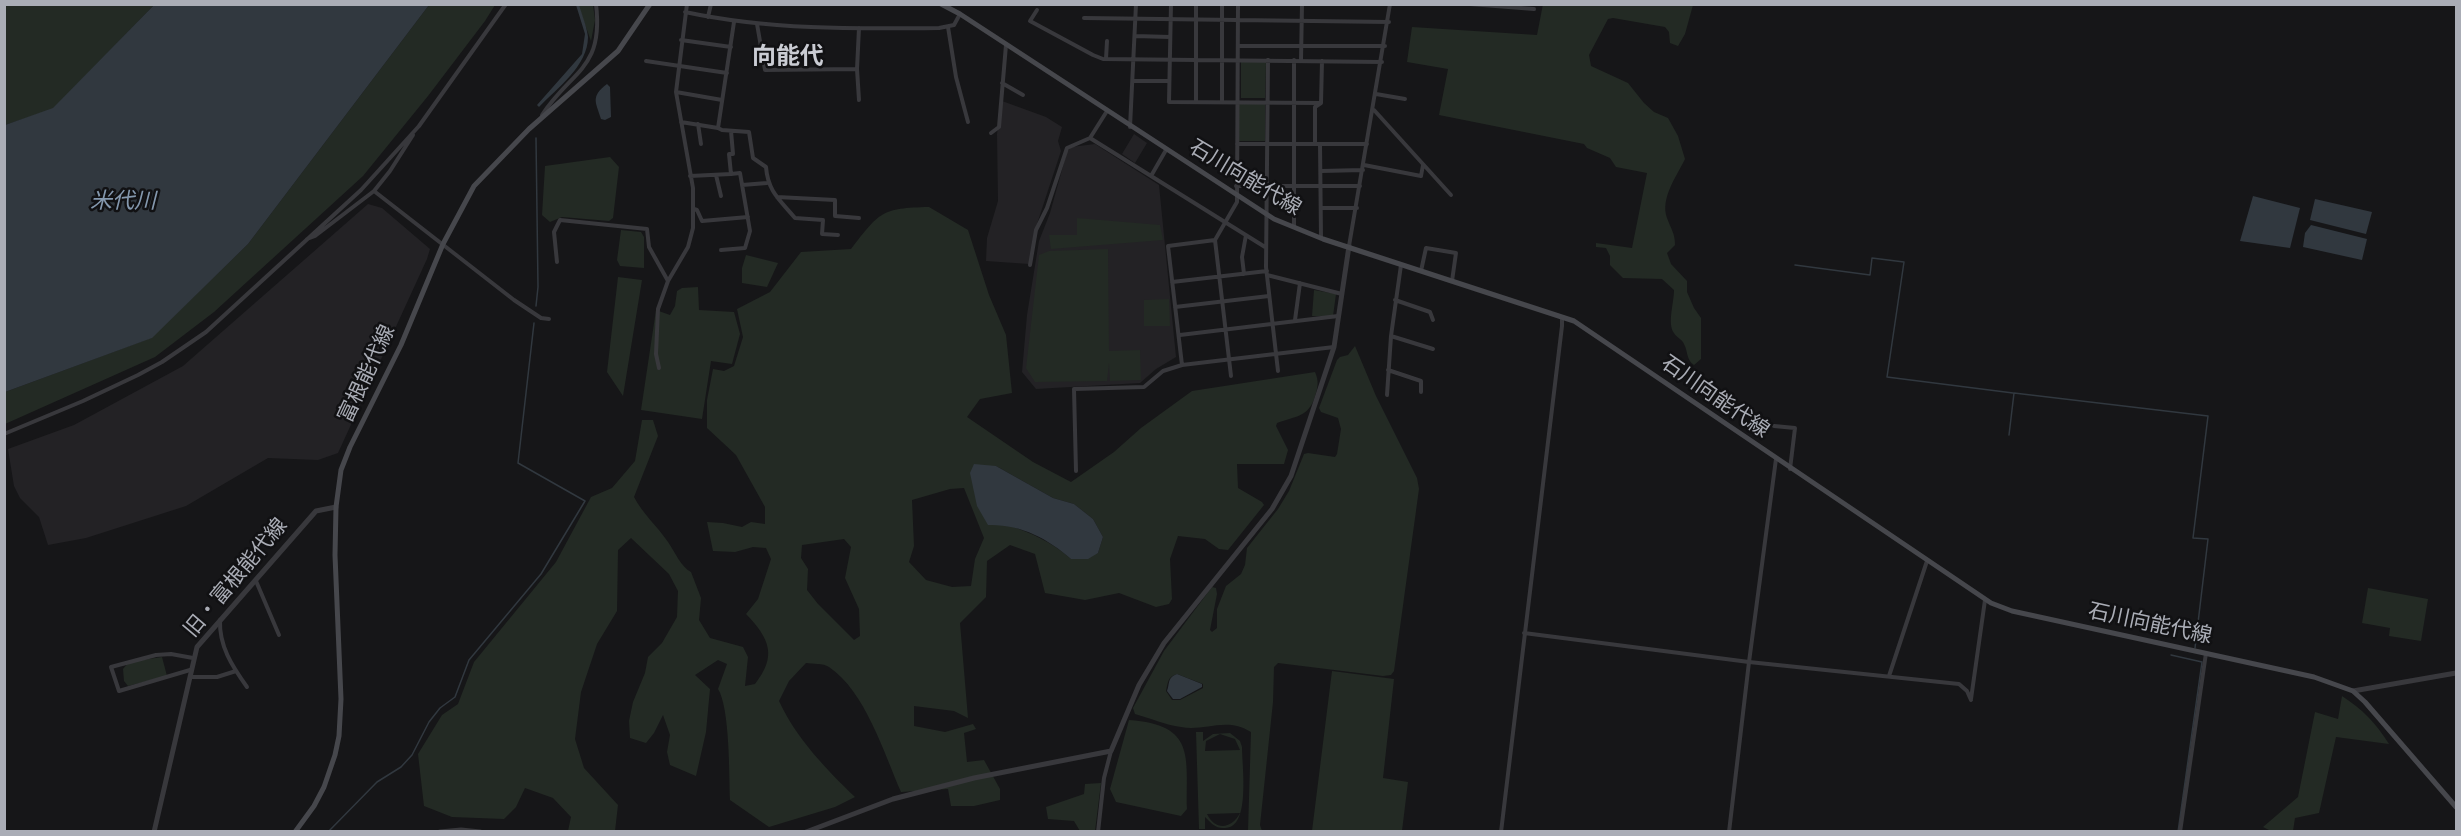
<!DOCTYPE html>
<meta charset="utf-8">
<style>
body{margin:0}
#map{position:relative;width:2461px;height:836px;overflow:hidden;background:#161618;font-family:Karla,sans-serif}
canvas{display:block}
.frame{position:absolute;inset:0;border:6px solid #aaadb6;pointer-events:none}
</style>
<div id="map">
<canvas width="2461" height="836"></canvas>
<div class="frame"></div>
</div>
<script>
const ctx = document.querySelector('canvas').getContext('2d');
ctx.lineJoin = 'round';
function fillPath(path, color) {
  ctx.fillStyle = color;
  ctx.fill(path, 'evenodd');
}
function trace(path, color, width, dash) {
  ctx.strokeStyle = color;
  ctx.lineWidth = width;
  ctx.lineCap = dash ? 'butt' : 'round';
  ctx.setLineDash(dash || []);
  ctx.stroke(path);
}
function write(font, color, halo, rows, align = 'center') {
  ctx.font = font + ' Karla,"Noto Sans JP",sans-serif';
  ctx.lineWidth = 5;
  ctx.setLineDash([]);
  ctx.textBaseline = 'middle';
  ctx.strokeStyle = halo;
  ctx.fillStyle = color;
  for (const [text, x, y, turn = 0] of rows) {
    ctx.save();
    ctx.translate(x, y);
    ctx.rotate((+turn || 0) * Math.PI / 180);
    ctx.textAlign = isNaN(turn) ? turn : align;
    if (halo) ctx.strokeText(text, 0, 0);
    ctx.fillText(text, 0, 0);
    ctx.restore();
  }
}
fillPath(new Path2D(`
 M1002 101 1046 117 1062 127 1058 141 1061 151 1035 230 1029 264 986 261 987 238 998 201 997 134Z
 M1134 134 1147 143 1135 163 1122 154Z
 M1095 144 1159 185 1176 357 1156 369 1140 383 1036 389 1022 372 1027 315 1039 241 1050 213 1067 152 1071 147Z
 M368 204 382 208 430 249 427 259 338 453 318 460 268 458 186 506 86 538 48 545 39 517 20 498 14 486 8 449 74 425 183 366Z`), '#232225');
fillPath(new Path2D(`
 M1543 4 1693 5 1685 34 1678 46 1670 43 1669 32 1665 27 1613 18 1608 19 1589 55 1591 66 1628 83 1644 103 1654 112 1668 118 1678 136 1685 159C1677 176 1660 198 1667 218 1671 229 1675 233 1675 245L1667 253 1671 264 1687 281V292L1694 308 1701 318V359L1694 365C1686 360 1688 351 1684 344 1682 339 1676 337 1674 333 1667 324 1674 303 1674 290L1662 279 1623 278 1610 265V256L1606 248 1596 247V243L1632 248 1647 173 1616 167 1610 158 1587 148 1584 144 1439 115 1448 69 1407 62 1412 27 1537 35Z
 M4 5H154L53 109 5 125Z
 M429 5H495L485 21 428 96 363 176 214 312 155 357 5 424V392L151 338 248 244Z
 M578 5H593L595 20 591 41Z
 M1241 62H1266L1265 98H1241Z
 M1239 104H1265V141H1239Z
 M610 157 619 167 613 218 609 221 562 217 550 222 542 215 545 166Z
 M929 207 968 230 989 295 1006 335 1012 393 980 399 967 417 1033 462 1071 482 1114 452 1141 428 1192 391 1315 372C1319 381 1318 387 1315 396 1309 417 1296 416 1277 423L1276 426 1288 450 1284 464H1237L1238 488 1262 502 1264 505 1228 550 1219 549 1205 539 1178 536 1170 559 1172 599 1169 604 1156 607 1119 593 1085 600 1045 593 1035 554 1010 545 987 561 986 597 960 623 968 718 954 711 914 706V726L945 732 973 724 976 729 964 733 967 762 984 760 1000 789V800L974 806H951L948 789 901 792C884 753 865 691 829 667 823 663 813 664 806 663L789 681 779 701C796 738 826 769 855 797L835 807 769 827 730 800C729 775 730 708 718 689L727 664 718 660 695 675 710 689 706 732 696 776 670 765 667 752 670 735 663 715 654 733 646 743 630 738 629 721 633 702 645 673 648 657 662 643 677 617 678 591 669 574 631 538 618 550 617 611 597 644 581 692 575 739 584 768 618 805 615 831H568L571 817 553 798 525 788 516 807 504 819 452 817 424 806 418 754 442 715 458 704 474 662 556 562 591 497 612 488 635 461 642 420H653L658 436 634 497C643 514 657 526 668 542 675 552 681 567 691 572L701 598 699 620 710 638 743 647 748 657 745 686 755 684C777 656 770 639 746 614L758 599 771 559 766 548 753 547 735 552 713 551 707 522 723 523 742 527 751 522 765 524V507L736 455 707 428V400L713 369 724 371 734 366 743 337 737 309 770 292 801 252 851 249C880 212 881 208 929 207ZM996 466 1053 498 1074 504 1093 519 1103 537 1098 553 1071 559C1051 541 1031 533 1005 524ZM964 488 984 538 975 559 971 586 952 587 926 580 909 562 914 546 912 500 950 489ZM844 539 851 547 845 578 859 609 860 636 854 640 818 604 807 590 808 569 801 558 802 545Z
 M1077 218 1160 225 1163 240 1051 249 1049 235H1077Z
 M621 230 641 232 644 237V268L620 266 617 260Z
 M1108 249 1109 351 1140 350 1141 380 1110 381 1109 363 1107 381 1035 382 1026 368 1039 255 1049 251Z
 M746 255 778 263 767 287 742 283V268Z
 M618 277 642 280 623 396 607 372Z
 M698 287 699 310 734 312 740 334 732 364 711 361 702 419 641 410 656 310 670 315 675 306 677 291 682 288Z
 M1314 290 1336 294 1333 316H1312Z
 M1169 299 1170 326H1144V300Z
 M1355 346 1376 396 1417 478 1419 489 1394 671 1391 675 1383 676 1278 663 1274 667 1273 702 1260 825 1262 831H1248L1251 732C1226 716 1204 732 1181 727 1165 725 1150 718 1135 714L1133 708 1164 651 1212 587 1216 588 1217 594 1210 630 1212 632 1217 628V609L1226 586 1241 574 1245 565 1247 548 1278 509 1289 491 1304 454 1308 453 1335 457 1337 454 1341 429 1338 418 1321 412 1319 408 1337 360 1340 357 1348 355ZM1177 674 1203 684V688L1180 700H1172L1166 691C1168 683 1167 677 1177 674Z
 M2368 588 2428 599 2421 641 2389 636 2390 628 2362 623Z
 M162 657 167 676 128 686 124 681 123 669 129 662Z
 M1332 671 1394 679 1383 778 1408 782 1402 831H1312Z
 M2342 696C2362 709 2376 723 2389 744L2336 737 2319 813 2295 818 2293 831H2271L2263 827 2298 797 2315 712 2338 719Z
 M1129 720C1196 725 1186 756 1187 809L1181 816 1116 802 1110 789Z
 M1196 732H1203V741L1213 734 1230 733 1240 741 1242 747C1242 766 1251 828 1225 828 1216 829 1211 823 1205 817V829H1199ZM1220 734 1235 739 1240 750 1205 751 1206 741ZM1240 813C1232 829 1215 831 1207 814Z
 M1101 783 1095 831H1080L1074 821 1048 819 1046 807 1084 794 1085 784Z`), '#232a24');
fillPath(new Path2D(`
 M154 5H429L248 244 152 338 5 392V125L53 108Z
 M576 5H579C582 15 587 27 588 37 588 66 557 88 539 107L537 105 582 54 585 34Z
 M607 84 610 87 611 117 605 120 601 119C596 102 590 97 607 84Z
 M2253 196 2300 208 2290 248 2240 241Z
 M2315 199 2372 212 2366 234 2310 220Z
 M2311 225 2367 239 2362 260 2303 247 2305 233Z
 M974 464 996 466 1053 498 1074 504 1093 519 1103 537 1098 553 1088 559H1071C1047 538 1020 524 988 525L977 506 970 473Z
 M1177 674 1202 684V687L1180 699H1173L1167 691C1170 683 1167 678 1177 674Z`), '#31383f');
trace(new Path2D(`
 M1795 265 1870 275 1872 258 1904 262 1887 377 2013 393
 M536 306 538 287 536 138
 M2009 435 2014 393 2208 416 2193 538 2208 539 2195 648
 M2171 655 2202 662 2178 832
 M328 832 377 782 401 767 412 755 429 722 440 708 455 697 469 660 541 574 585 501 518 463 534 323`), '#31383f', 1.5);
trace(new Path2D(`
 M1171 4 1169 102 1321 103
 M1196 4V102
 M1470 4 1534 9
 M1037 10 1030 21 1093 55 1103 59 1382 62
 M685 12C769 30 853 29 939 28L954 25 960 14
 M708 17 711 4
 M1084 18 1389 22
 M734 22 718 128 722 130 749 132 753 158 766 167C768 192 780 200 795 218L823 220 822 234 838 235
 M757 24 765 70 857 69
 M948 27 956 77 968 122
 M859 28 857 69 859 100
 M1135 36 1170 37
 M681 40 731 47
 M1238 46H1385
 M1106 59 1107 41
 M1268 60 1266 267 1278 371
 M1301 60 1302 4
 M646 61 727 73
 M1133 81H1169
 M1002 83 1023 95
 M676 92 722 100
 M1376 94 1405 99
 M1222 102V4
 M1374 110 1451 195
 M1107 111 1090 138 1265 247
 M542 115C571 70 604 70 596 4
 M681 122 718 128
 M698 124 701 144
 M419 126 506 4
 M1130 127 1136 4
 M991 133 999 127 1006 45
 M1237 144H1367
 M1315 144V107L1321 103 1322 61
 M1320 144 1321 238
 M1364 165 1421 176 1423 165
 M1321 171 1363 170
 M716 175 721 196
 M690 176 731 174 729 154H733L731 131
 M1151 176 1166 150
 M742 185 767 183
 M1236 186H1360
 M374 191 514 300 541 318 549 319
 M777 197 835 200V216L859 218
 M1321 208H1357
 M694 209 697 210 702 221 748 217
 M1294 227V60
 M307 239 315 236 374 191 390 171 413 135
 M1349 246 1390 4
 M721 250 745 248 750 231 740 173 731 174
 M557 262 554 232 560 220 647 229 649 247 668 281
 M1030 265 1036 230 1047 208 1067 148 1090 138
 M1421 271 1426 248 1456 253 1452 281
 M1244 274 1242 257 1246 235
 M1267 275 1342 294
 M1172 282 1267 271
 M1395 300 1430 312 1433 320
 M1175 307 1269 296
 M1295 320 1300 283
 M1180 335 1338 316
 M1391 336 1433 349
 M1182 365 1168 246 1215 240
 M659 368 656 354 658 309 668 281 688 247 693 228V188L676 92 687 4
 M1388 370 1421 381V392
 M1231 376 1215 240 1237 202 1238 4
 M1387 395 1391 336 1401 265
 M1774 426 1795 428 1790 469
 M4 434 83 401 138 375 162 362 206 332 361 190 419 126
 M1076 471 1074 389 1144 387 1163 371 1182 365 1334 347
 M256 581 279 635
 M220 620C219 646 232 666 247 687
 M1524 633 1749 662 1959 684 1967 691 1971 700
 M190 670 119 691 111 667 156 655 171 654 193 658
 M1889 676 1927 561
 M190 677H217L236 671
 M1971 699 1985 600
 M1098 832 1104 778 1111 751
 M1501 832 1562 326V317
 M1729 832 1749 662 1776 459
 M2180 832 2206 653`), '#38383c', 4);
trace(new Path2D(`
 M2353 691 2456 673
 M154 832 197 647 316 511 336 507
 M440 832 461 830 480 832
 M806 832 893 799 974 778 1111 751 1139 685 1164 643 1272 509 1291 476 1334 347 1349 246`), '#38383c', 5);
trace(new Path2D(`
 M941 4 960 14 1274 219 1323 239 1574 321 1991 603 2012 611 2314 677 2353 691 2365 702 2456 807
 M295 832 314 806 324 787 335 755 339 736 341 699 335 555 336 507 341 470 350 447 401 345 443 244 474 186 529 129 618 51 650 4`), '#46474c', 5);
write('21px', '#aaadb6', '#111113', [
 ["石川向能代線",1245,178,31],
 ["富根能代線",367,374,-65],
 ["石川向能代線",1715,397,35],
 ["旧・富根能代線",236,578,-50],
 ["石川向能代線",2150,624,12]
]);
write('italic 22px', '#8498ae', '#111113', [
 ["米代川",123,202]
]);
write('bold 24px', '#caccd3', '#111113', [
 ["向能代",788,57]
]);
</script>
